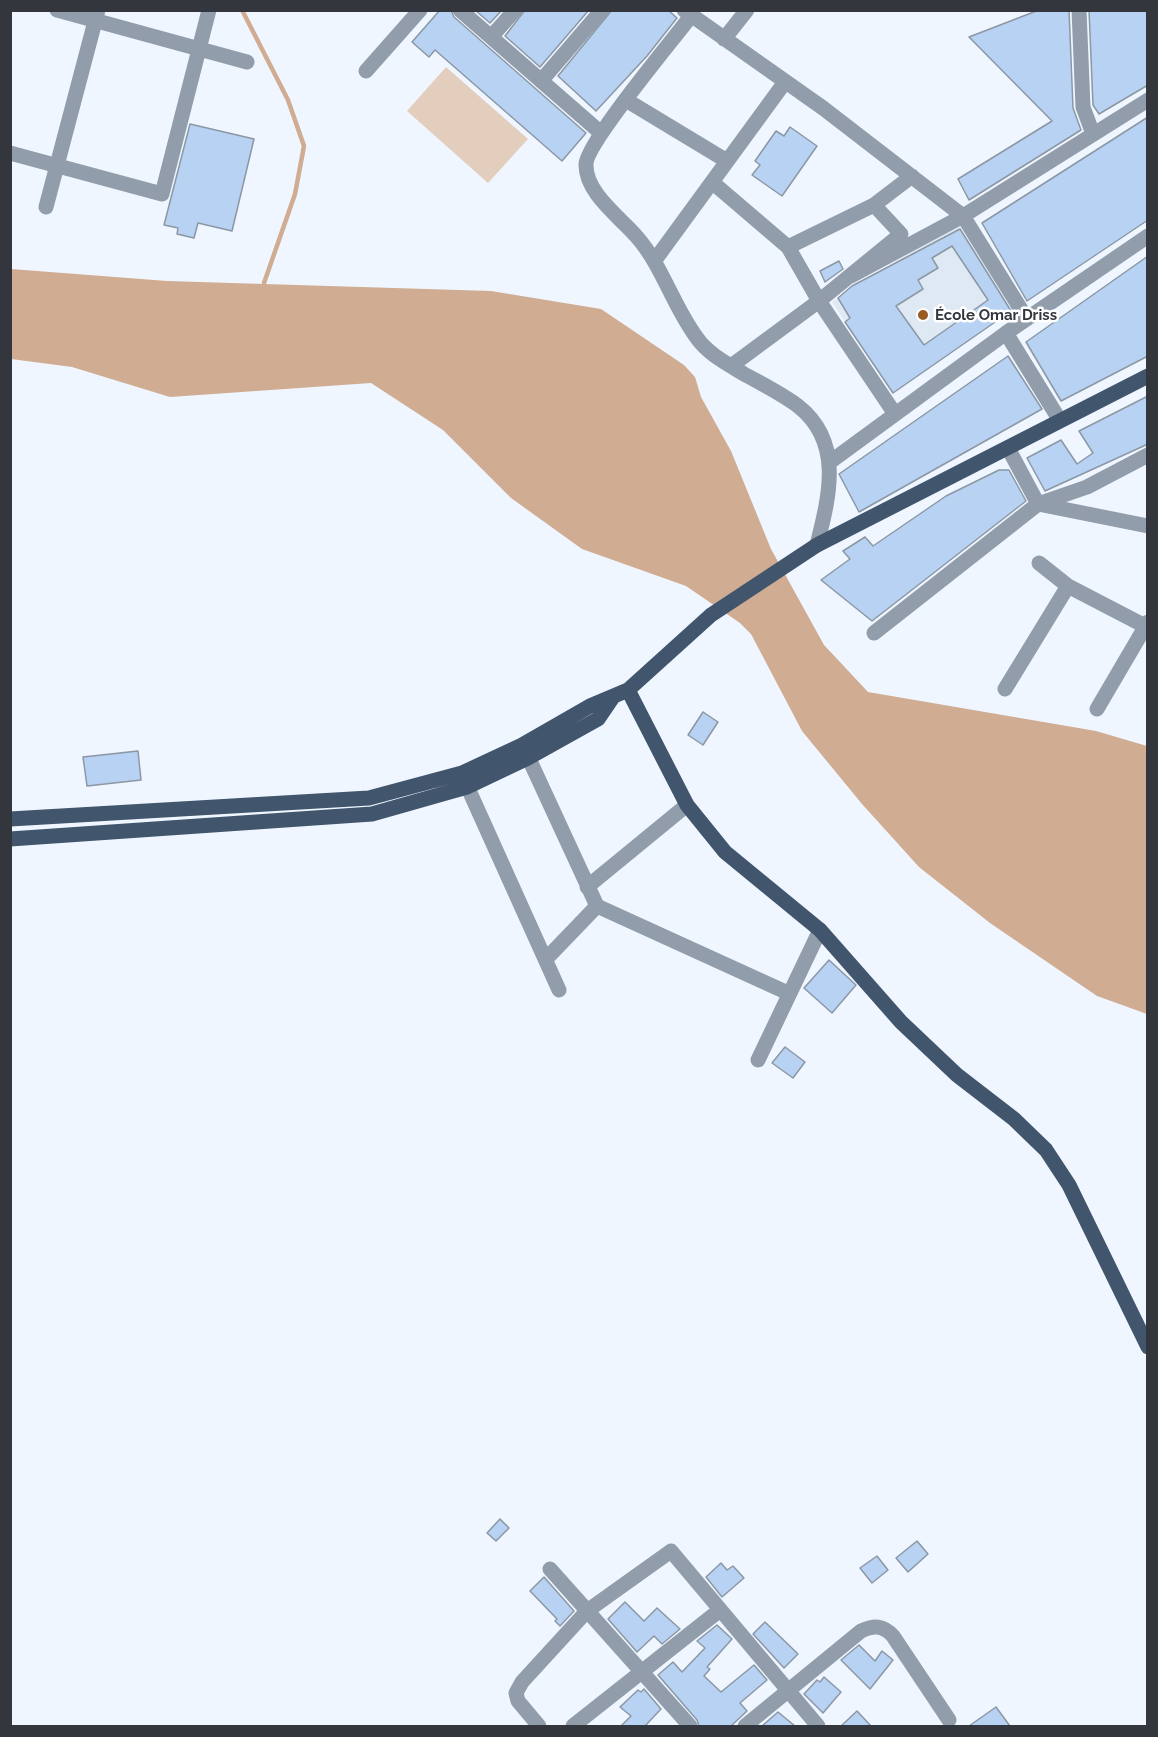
<!DOCTYPE html>
<meta charset="utf-8">
<style>
body{margin:0}
#map{position:relative;width:1158px;height:1737px;overflow:hidden;background:#eff6ff;font-family:Raleway,sans-serif}
canvas{display:block}
.frame{position:absolute;inset:0;border:12px solid #33373d;pointer-events:none}
</style>
<div id="map">
<canvas width="1158" height="1737"></canvas>
<div class="frame"></div>
</div>
<script>
const ctx = document.querySelector('canvas').getContext('2d');
ctx.lineJoin = 'round';
function fillPath(path, color) {
  ctx.fillStyle = color;
  ctx.fill(path, 'evenodd');
}
function trace(path, color, width, dash) {
  ctx.strokeStyle = color;
  ctx.lineWidth = width;
  ctx.lineCap = dash ? 'butt' : 'round';
  ctx.setLineDash(dash || []);
  ctx.stroke(path);
}
function write(font, color, halo, rows, align = 'center') {
  ctx.font = font + ' Raleway,sans-serif';
  ctx.lineWidth = 5;
  ctx.setLineDash([]);
  ctx.textBaseline = 'middle';
  ctx.strokeStyle = halo;
  ctx.fillStyle = color;
  for (const [text, x, y, turn = 0] of rows) {
    ctx.save();
    ctx.translate(x, y);
    ctx.rotate((+turn || 0) * Math.PI / 180);
    ctx.textAlign = isNaN(turn) ? turn : align;
    if (halo) ctx.strokeText(text, 0, 0);
    ctx.fillText(text, 0, 0);
    ctx.restore();
  }
}
fillPath(new Path2D(`
 M957 223 1015 308 893 393 832 302Z`), '#dee9f4');
fillPath(new Path2D(`
 M446 67 528 139 488 183 407 111Z`), '#e3cdbc');
fillPath(new Path2D(`
 M11 269 167 281 491 291 601 309 684 365 695 377 701 397 731 451 771 549 824 645 868 692 1096 731 1147 746V1014L1097 996 990 923 919 867 862 804 802 731 751 634 740 623 686 586 582 549 511 498 443 430 371 383 170 397 72 367 11 359Z`), '#cfac92');
trace(new Path2D(`
 M242 10 288 100 304 146 295 194 264 283`), '#cfac92', 4.5);
const building = new Path2D(`
 M440 10H451L454 17 586 133 562 161 435 50 429 57 412 42Z
 M475 10H502L490 23Z
 M525 10H589L540 67 505 36Z
 M612 10H668L677 18 647 56 596 111 558 76Z
 M1039 10H1069L1073 108 1081 130 969 200 958 179 1052 121 969 37Z
 M1089 10H1148V85L1099 114 1093 105Z
 M1148 117V220L1027 301 982 223Z
 M190 124 254 139 232 231 198 223 194 238 177 234 178 228 164 225Z
 M790 127 817 146 782 196 752 175 760 165 755 161 776 131 784 136Z
 M960 229 1011 311 893 393 845 322 850 318 838 298 852 286ZM952 246 988 300 924 345 896 306 923 289 918 280 938 268 932 258Z
 M1148 256V356L1061 401 1026 342Z
 M839 261 843 269 825 282 820 271Z
 M1008 356 1042 409 859 512 839 474Z
 M1148 396V444L1045 491 1027 458 1061 440 1077 464 1093 453 1079 431Z
 M999 470H1009L1026 501 872 621 821 580 850 559 843 551 865 537 873 546 946 496Z
 M703 712 718 722 703 745 688 735Z
 M138 751 141 780 87 786 83 757Z
 M829 960 856 985 832 1013 804 988Z
 M785 1047 805 1062 793 1078 772 1063Z
 M500 1519 509 1528 496 1541 487 1533Z
 M917 1541 928 1554 908 1572 896 1558Z
 M877 1556 888 1570 872 1583 860 1568Z
 M721 1563 727 1570 733 1566 744 1578 722 1597 706 1577Z
 M544 1577 574 1611 560 1626 555 1621 557 1619 530 1591Z
 M625 1602 644 1621 657 1608 680 1629 662 1644 654 1636 637 1652 608 1619Z
 M765 1622 798 1654 784 1668 753 1634Z
 M717 1625 732 1639 707 1667 710 1669 704 1676 721 1692 754 1665 767 1680 740 1703 747 1711 731 1726H699L697 1720 658 1675 673 1662 682 1672 705 1648 697 1641Z
 M859 1645 875 1661 882 1651 893 1660 870 1689 841 1660Z
 M824 1677 841 1692 823 1713 804 1694 817 1680 820 1682Z
 M644 1689 661 1709 645 1726H621L631 1716 620 1707 638 1690 641 1692Z
 M996 1707 1010 1726H969Z
 M857 1711 871 1726H841Z
 M778 1712 795 1726H762Z`);
fillPath(building, '#b7d2f3');
trace(building, '#8c97a4', 1.5);
trace(new Path2D(`
 M57 10 247 62
 M460 10 601 133
 M684 10 823 108 963 216 1027 319
 M1079 10 1083 107 1093 134
 M691 16C673 40 587 142 586 164 585 193 620 217 637 237 663 267 673 306 697 338 708 354 728 364 744 374 762 384 782 394 798 406 844 442 829 497 817 545
 M491 37 515 10
 M724 39 747 10
 M366 71 420 10
 M541 81 602 10
 M626 100 727 161
 M10 153 162 194 209 10
 M712 182 788 247 819 301 895 414
 M46 207 98 10
 M788 247 874 205
 M655 260 785 82
 M851 276 963 216 1148 100
 M1006 333 1059 419
 M731 366 819 301 901 234 874 205 912 176
 M1008 448 1038 504 1148 526
 M830 462 1006 333 1148 236
 M1039 563 1068 586 1145 626
 M874 633 1038 504 1087 487 1148 455
 M1005 689 1068 586
 M1097 709 1148 622
 M524 748 597 906 788 993
 M463 777 559 990
 M587 887 687 805
 M546 959 597 906
 M758 1060 820 930
 M550 1569 690 1726
 M539 1726 518 1701 516 1693 522 1682 587 1611 671 1551 818 1726
 M573 1726 720 1610
 M745 1726 861 1631C874 1625 883 1625 893 1636L949 1720`), '#919dab', 15);
trace(new Path2D(`
 M628 690 687 805 725 852 820 930 901 1022 957 1075 1014 1119 1046 1150 1069 1185 1148 1347
 M10 819 369 798 462 773 522 745 590 706 628 690 711 615 817 545 1148 376
 M10 839 372 814 467 787 528 758 598 719 613 697`), '#41556d', 15);
for (const [x, y, r, color] of [
 [923,315,6,"#9a5b23"]
]) {
  const dot = new Path2D();
  dot.arc(x, y, r, 0, 2 * Math.PI);
  ctx.fillStyle = color;
  ctx.fill(dot);
  trace(dot, '#fff', 2);
}
write('bold 15px', '#33373d', '#fff', [
 ["École Omar Driss",935,315]
], 'left');
</script>
